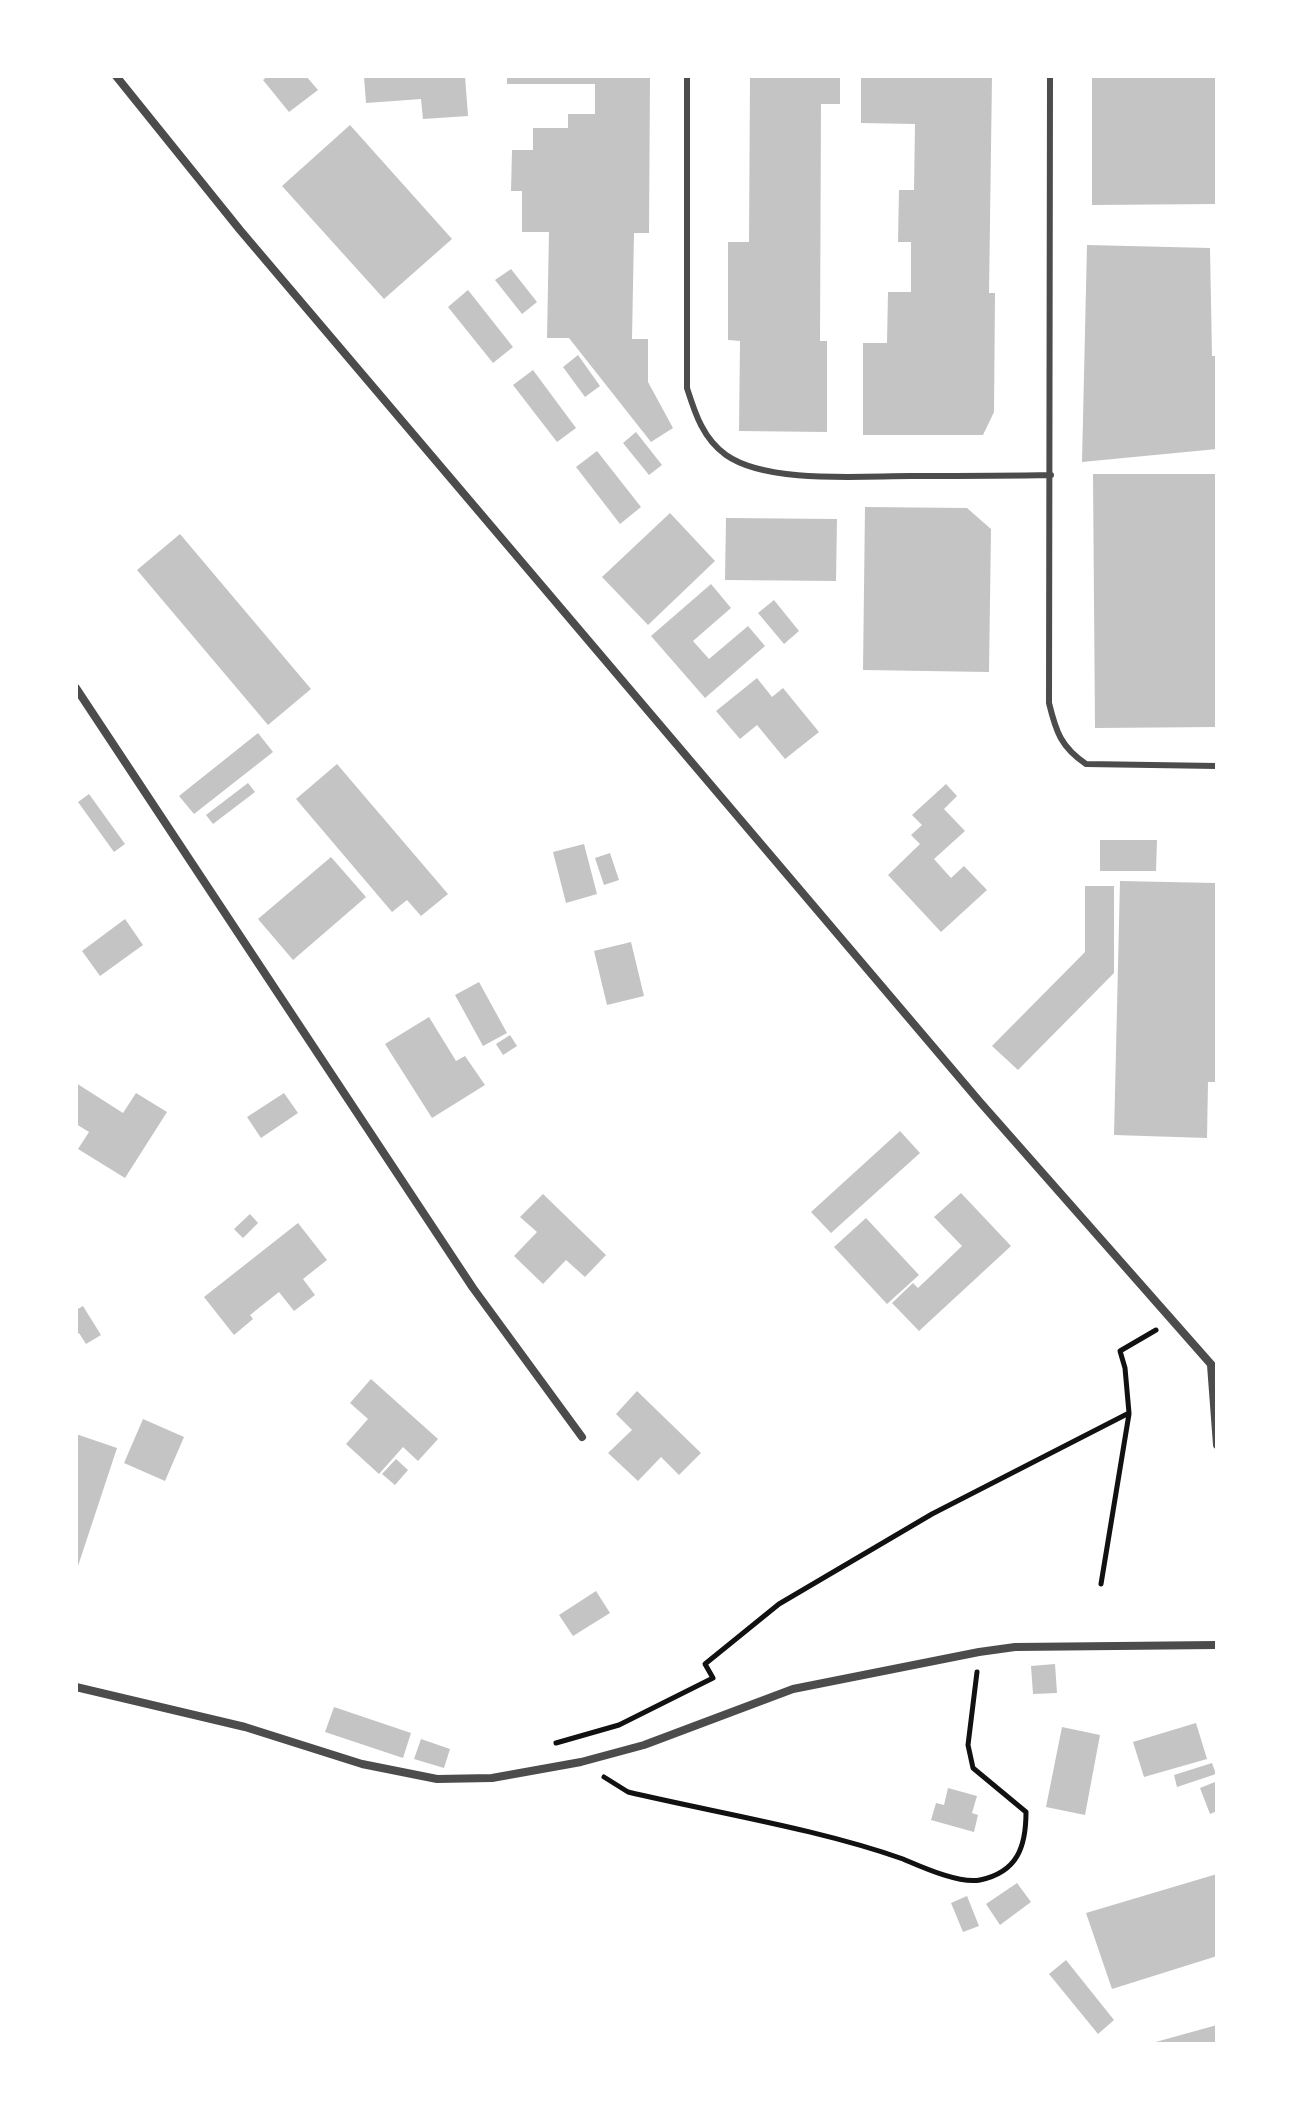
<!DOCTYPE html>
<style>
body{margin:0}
#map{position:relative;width:1293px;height:2120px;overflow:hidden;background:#fff;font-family:Quicksand,sans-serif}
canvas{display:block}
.frame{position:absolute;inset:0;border:78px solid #fff;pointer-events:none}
</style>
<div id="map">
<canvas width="1293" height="2120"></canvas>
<div class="frame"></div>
</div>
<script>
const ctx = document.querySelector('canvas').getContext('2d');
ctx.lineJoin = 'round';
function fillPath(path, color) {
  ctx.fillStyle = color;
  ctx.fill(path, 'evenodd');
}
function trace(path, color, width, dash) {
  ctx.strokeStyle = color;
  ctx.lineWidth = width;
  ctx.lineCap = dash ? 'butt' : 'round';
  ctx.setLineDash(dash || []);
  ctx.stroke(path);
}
fillPath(new Path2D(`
 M268 76H306L318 90 289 112 263 80Z
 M364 76H465L468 116 423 119 421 99 366 103Z
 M507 76H650L649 233H634L632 339H648V382L673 428 651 442 569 338H547L549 232H522V191H511L512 150H533V128H568V114H595V84H507Z
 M750 76H840V104H821L820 341H827V432L739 431 740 341 728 340V242H749Z
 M861 76H992L989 293H995L994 412 983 435H863V343H887L888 292H911V242H898L899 190H914L915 124 861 123Z
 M1092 76H1217V204L1092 205Z
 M350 125 452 239 384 299 282 186Z
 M1087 245 1210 248 1212 356H1217V449L1082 462Z
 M511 269 537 302 522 314 495 280Z
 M468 290 513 347 493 363 448 307Z
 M578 355 600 386 585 397 563 367Z
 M533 370 576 428 557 442 513 385Z
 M636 432 662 465 649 475 623 443Z
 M597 451 641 507 620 524 576 467Z
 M1093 474H1217V727L1095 728Z
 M865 507 967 508 991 529 989 672 863 670Z
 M670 513 715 561 648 625 602 577Z
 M726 518 837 519 836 581 725 580Z
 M180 534 311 689 268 725 137 570Z
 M711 584 731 608 693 641 709 659 748 626 765 646 705 698 651 636Z
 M774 600 799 631 784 644 758 613Z
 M757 678 772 697 783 688 819 732 785 759 757 725 740 739 716 711Z
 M258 733 273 752 194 814 179 796Z
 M337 764 448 894 421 916 407 900 392 912 296 799Z
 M248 783 255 792 213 824 206 815Z
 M946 784 957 796 944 809 965 831 934 859 951 878 964 866 987 890 941 932 888 875 920 844 911 835 922 825 912 815Z
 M89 794 125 844 114 852 78 802Z
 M1100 840H1157L1156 871H1100Z
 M584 844 597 894 566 903 553 852Z
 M610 853 619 880 604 885 595 858Z
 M331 857 366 897 293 960 258 919Z
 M1120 881 1215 883 1217 1082H1208L1207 1138 1114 1135Z
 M1085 886H1114V973L1018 1070 992 1046 1085 952Z
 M125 919 143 945 100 976 82 951Z
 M631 942 644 996 607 1005 594 951Z
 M479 982 507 1033 483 1046 455 995Z
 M429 1017 456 1061 465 1056 485 1085 432 1118 385 1044Z
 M510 1035 517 1046 503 1055 496 1044Z
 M76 1083 123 1113 136 1093 167 1112 125 1178 78 1149 89 1132 76 1124Z
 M284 1093 298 1113 261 1138 247 1117Z
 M900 1131 920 1153 831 1233 811 1212Z
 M961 1193 1011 1246 919 1331 892 1303 913 1283 918 1288 962 1246 934 1217Z
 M543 1194 606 1255 585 1277 566 1260 543 1284 514 1256 537 1232 520 1217Z
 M250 1214 258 1223 243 1238 234 1229Z
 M866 1218 919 1275 887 1304 834 1247Z
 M298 1223 327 1260 303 1279 315 1295 294 1311 279 1292 250 1315 253 1319 234 1335 204 1297Z
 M83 1306 101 1335 86 1344 79 1333 76 1335V1310Z
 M371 1379 438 1439 418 1461 403 1447 379 1474 346 1444 368 1419 350 1403Z
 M637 1391 701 1453 679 1475 661 1457 638 1481 608 1453 632 1430 616 1414Z
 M143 1419 184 1437 165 1481 124 1463Z
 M76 1434 117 1448 77 1569H76Z
 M396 1459 408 1470 395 1485 382 1474Z
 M596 1591 610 1613 573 1636 559 1615Z
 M1055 1664 1057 1693 1033 1694 1031 1666Z
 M334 1707 411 1733 403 1758 325 1732Z
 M1196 1723 1207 1759 1144 1777 1133 1742Z
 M1062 1727 1100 1735 1085 1815 1046 1807Z
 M421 1739 450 1749 444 1768 414 1759Z
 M1212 1763 1216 1774 1177 1787 1174 1775Z
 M1215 1782 1217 1811 1210 1814 1200 1788Z
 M948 1788 977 1796 972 1813 978 1815 974 1832 931 1820 936 1803 944 1805Z
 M1217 1874V1956L1112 1989 1086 1913Z
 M1017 1883 1031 1902 1000 1925 986 1904Z
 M967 1896 979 1926 963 1932 951 1903Z
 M1066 1960 1114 2020 1098 2034 1049 1974Z
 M1217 2025V2044H1152V2043Z`), '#c4c4c4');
trace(new Path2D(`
 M1101 1584 1129 1414
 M556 1743 619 1725 713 1678 705 1664 779 1604 932 1514 1129 1413 1125 1368 1120 1351 1156 1330
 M604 1777 628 1792C717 1813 818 1829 903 1859 922 1867 959 1884 980 1880 1018 1872 1026 1846 1026 1812L973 1768 968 1745 977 1672`), '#111', 5);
trace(new Path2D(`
 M687 76V388C695 413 703 439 726 455 767 484 861 476 911 476 958 476 1005 476 1051 475
 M1050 76 1049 703C1056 732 1061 747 1086 764L1217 766`), '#4c4c4c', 6);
trace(new Path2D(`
 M116 76 240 230 980 1102 1217 1371
 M76 688 473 1288 582 1437
 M1211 1365 1217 1445
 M76 1687 245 1727 362 1764 437 1779 492 1778 581 1762 644 1745 793 1689 979 1652 1015 1647 1217 1645`), '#4c4c4c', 8);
</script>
